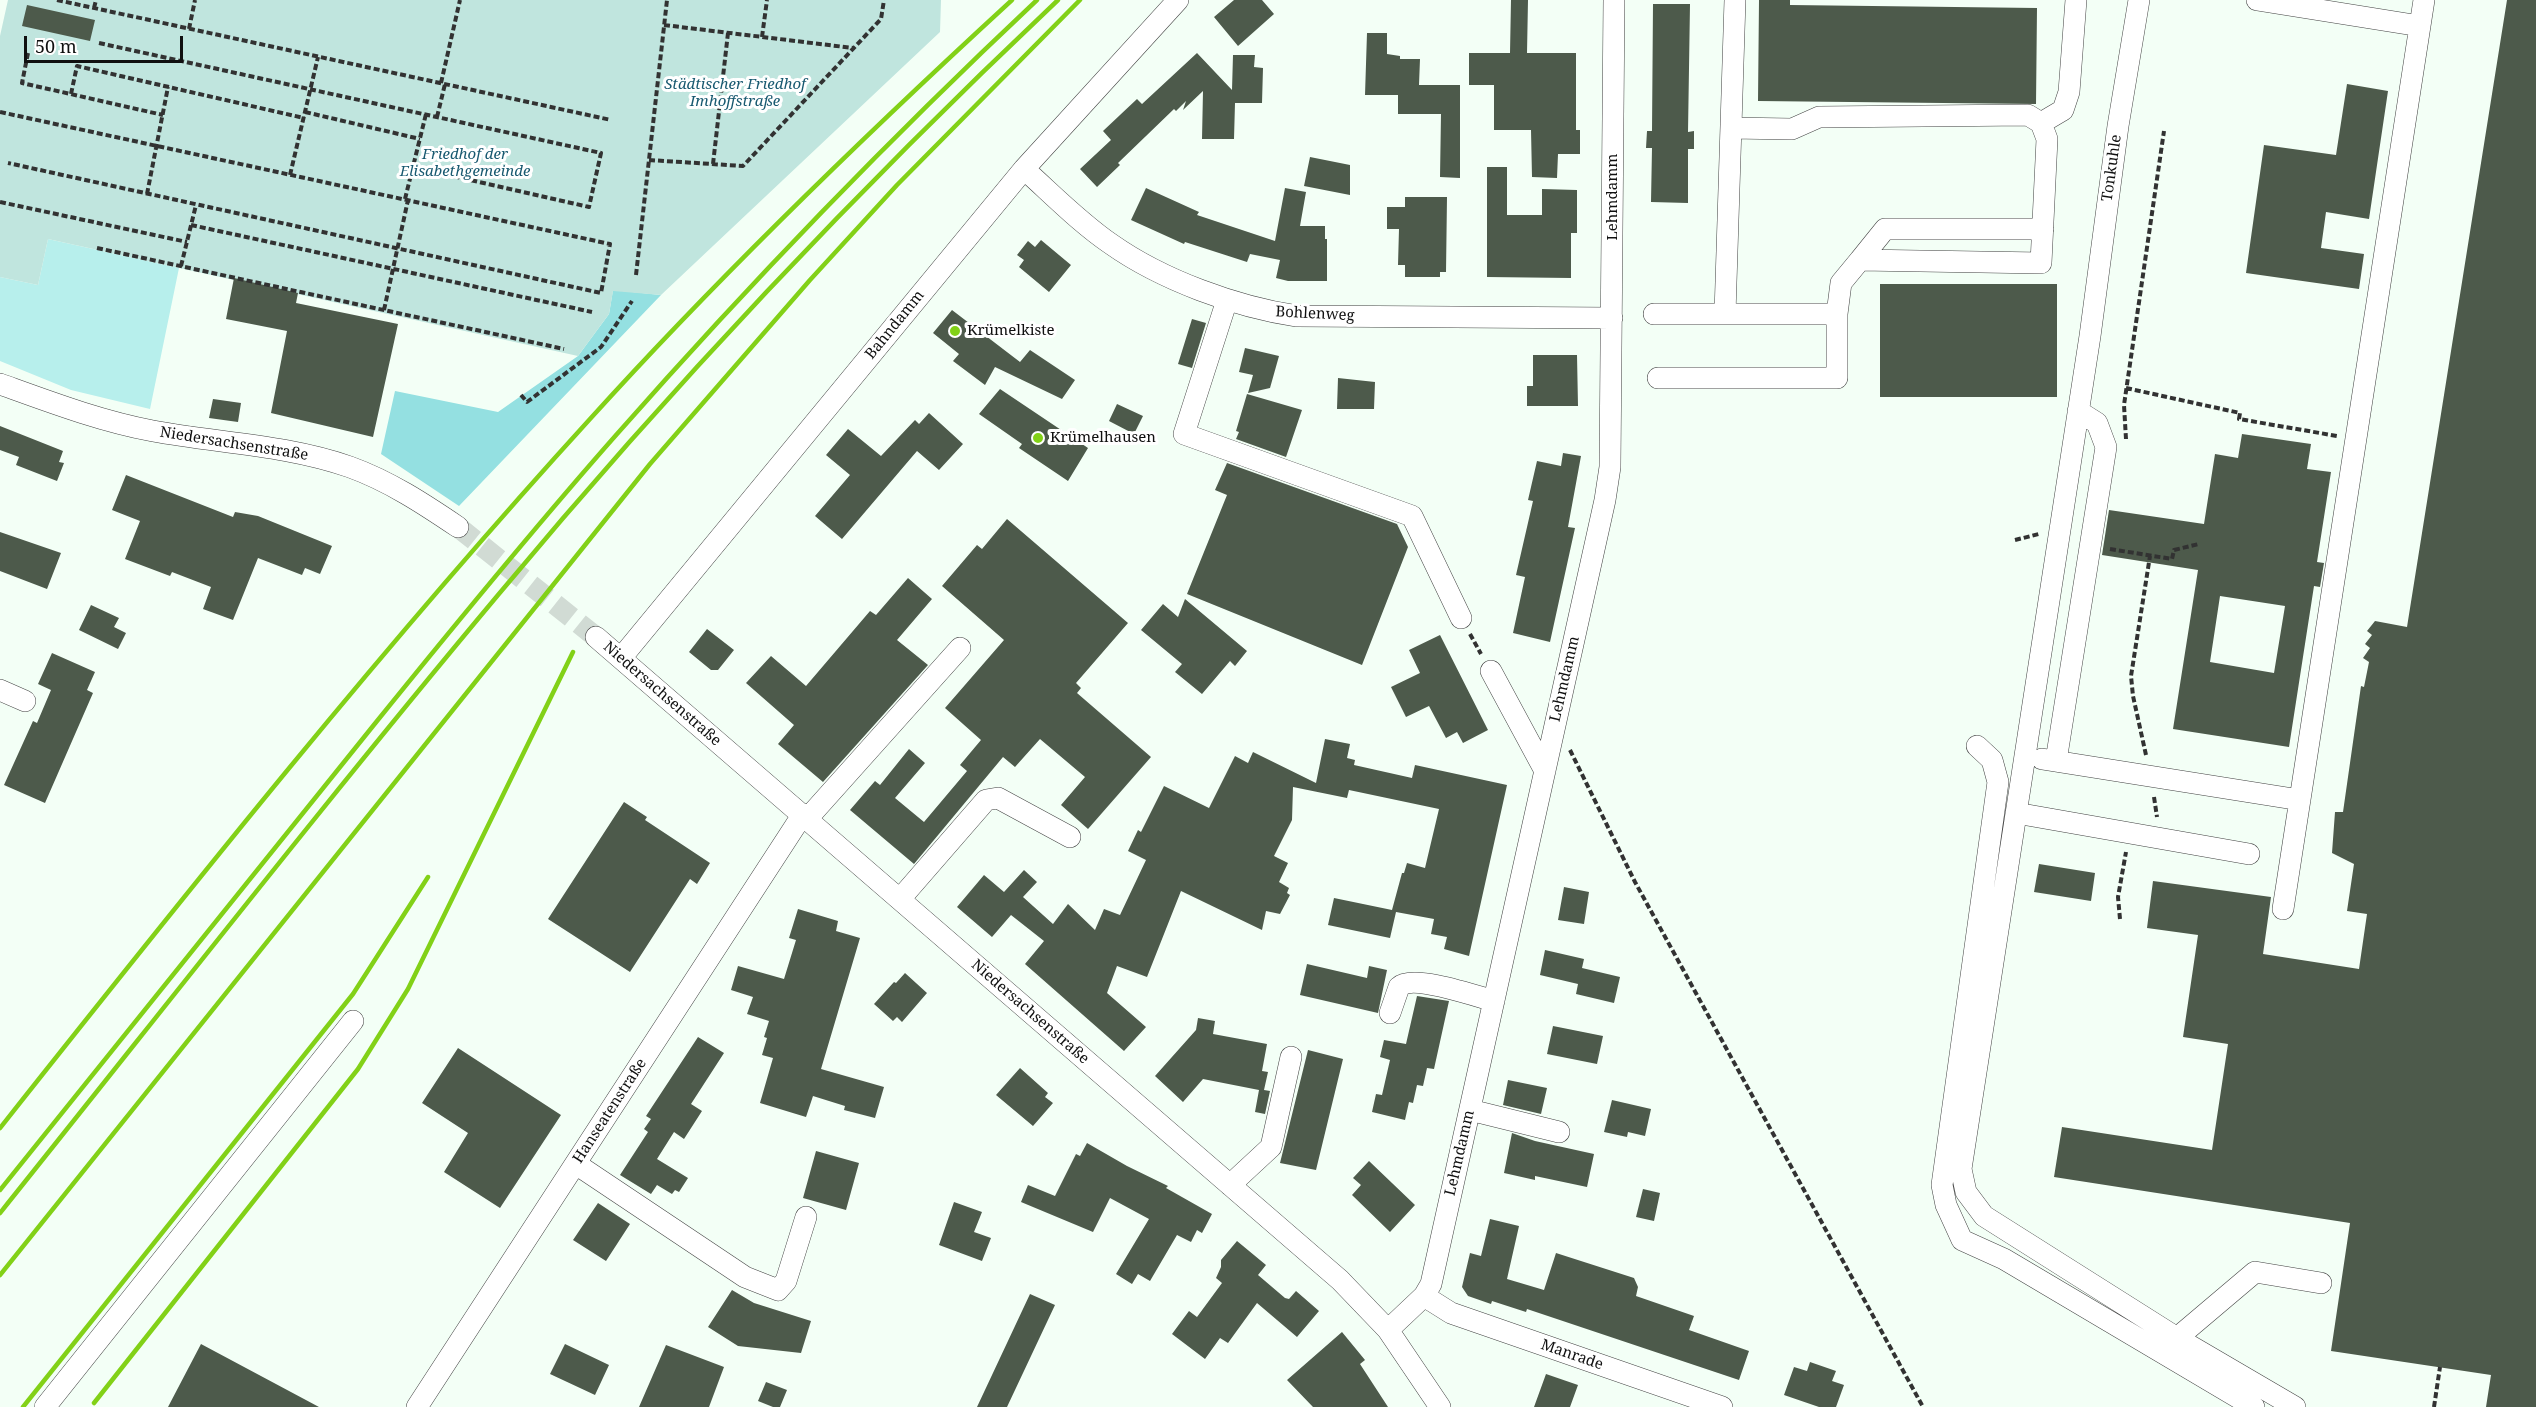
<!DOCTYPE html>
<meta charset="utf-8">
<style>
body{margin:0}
#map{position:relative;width:2536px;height:1407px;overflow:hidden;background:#f3fff6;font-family:"Noto Serif",serif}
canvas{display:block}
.scale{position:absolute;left:24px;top:36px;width:159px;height:27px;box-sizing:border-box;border:3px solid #101010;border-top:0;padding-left:8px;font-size:18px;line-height:21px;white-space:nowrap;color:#101010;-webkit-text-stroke:4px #fff;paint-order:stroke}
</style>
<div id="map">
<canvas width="2536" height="1407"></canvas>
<div class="scale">50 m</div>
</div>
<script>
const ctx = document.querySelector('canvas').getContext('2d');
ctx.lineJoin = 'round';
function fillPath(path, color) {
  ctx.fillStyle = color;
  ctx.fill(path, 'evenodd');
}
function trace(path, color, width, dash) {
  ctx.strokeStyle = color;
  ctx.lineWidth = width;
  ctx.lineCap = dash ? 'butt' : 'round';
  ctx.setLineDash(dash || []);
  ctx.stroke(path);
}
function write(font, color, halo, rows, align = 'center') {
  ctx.font = font + ' "Noto Serif",serif';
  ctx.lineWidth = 6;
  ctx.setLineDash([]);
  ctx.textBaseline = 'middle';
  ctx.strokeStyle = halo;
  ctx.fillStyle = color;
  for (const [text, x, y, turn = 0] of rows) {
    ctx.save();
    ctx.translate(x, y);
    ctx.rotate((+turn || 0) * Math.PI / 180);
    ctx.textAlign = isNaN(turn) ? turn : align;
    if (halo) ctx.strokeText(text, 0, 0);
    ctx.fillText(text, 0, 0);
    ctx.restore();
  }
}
fillPath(new Path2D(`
 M48 239 179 268 150 409 71 390 0 361V277L38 285Z`), '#b7efec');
fillPath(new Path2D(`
 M613 290 661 295 459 506 381 454 395 391 498 412 578 356 609 314Z`), '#94e0e1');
fillPath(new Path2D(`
 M8 0H941L940 32 661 295 613 291 609 314 578 356 48 239 38 285 0 277V36Z`), '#c0e5de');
fillPath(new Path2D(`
 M1234 0H1262L1274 14 1238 46 1214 17Z
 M1511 0H1528L1527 53H1576V130H1580V154H1558L1557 178 1532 177 1531 130H1494V85H1469V53H1510Z
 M1759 0H1790V5L2037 8 2036 104 1758 101Z
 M2507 0H2536V1407H2486L2491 1375 2331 1351 2350 1223 2054 1177 2062 1127 2212 1150 2228 1044 2183 1037 2198 935 2147 928 2153 881 2271 897 2263 954 2359 969 2367 914 2347 911 2354 864 2332 853 2335 812H2343L2361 686 2364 687 2369 662 2363 658 2370 648 2365 644 2372 635 2367 631 2375 621 2407 627Z
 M1653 4H1690L1688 132 1694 131V149H1688V203L1651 202 1652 148H1646L1647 131H1652Z
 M27 5 95 20 90 41 22 26Z
 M1367 33H1387V54L1400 56V59H1420L1419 85H1460V178L1440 177 1441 114H1398V95H1365Z
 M1197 53 1232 90 1233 55H1255L1254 67 1263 68 1262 103H1235L1234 139H1202L1203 91 1183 110 1186 101 1176 111 1174 109 1118 163 1120 165 1097 187 1080 169 1111 140 1103 131 1137 99 1142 104Z
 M2347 84 2388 91 2369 219 2326 212 2321 248 2364 254 2359 289 2246 273 2264 145 2336 155Z
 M1310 157 1350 165V195L1304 186Z
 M1487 167H1507V215H1542V189L1577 190V233H1571V278L1487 277Z
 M1146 188 1199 212 1197 215 1275 241 1285 188 1306 192 1300 226H1325V239H1327V281H1288L1276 278 1280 260 1250 254 1247 262 1185 242 1184 244 1131 220Z
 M1405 197H1447L1446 272H1440V277H1405V265H1398L1399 229H1387V207H1405Z
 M1041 240 1071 265 1049 292 1019 267 1024 260 1017 255 1028 241 1035 247Z
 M234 278 298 293 296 303 398 324 373 437 271 413 287 331 226 319Z
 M1880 284H2057V397H1880Z
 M952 310 1020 362 1030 350 1075 380 1062 399 995 367 985 385 953 361 959 354 933 333Z
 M1192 319 1206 323 1192 368 1178 364Z
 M1245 348 1279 356 1270 388 1248 393 1253 375 1239 372Z
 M1533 355H1577L1578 406H1527V386H1533Z
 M1338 378 1375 382 1374 409H1337Z
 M1000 389 1088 448 1068 481 1019 448 1022 444 979 414Z
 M1247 394 1302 410 1286 457 1236 439 1239 432 1236 431Z
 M213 399 241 403 238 422 209 418Z
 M1117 404 1143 416 1134 434 1109 421Z
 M929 413 963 444 939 470 917 451 842 539 815 516 850 475 826 455 848 429 881 456 915 420 919 424Z
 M0 426 63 451 59 462 64 463 57 481 16 465 19 457 0 450Z
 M2242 434 2311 444 2307 469 2331 472 2317 562 2324 563 2320 587 2314 586 2289 747 2173 729 2198 570 2102 555 2109 510 2204 524 2215 454 2238 458ZM2220 596 2285 606 2274 673 2210 662Z
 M1563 453 1581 456 1568 527 1575 528 1550 642 1513 633 1525 577 1516 575 1533 501 1528 500 1537 461 1561 466Z
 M1227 463 1397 524 1408 547 1362 665 1187 594 1227 495 1215 490Z
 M126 475 233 517 235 512 258 516 332 546 320 574 305 568 302 575 258 558 233 620 203 609 211 587 172 572 170 576 125 559 140 521 112 510Z
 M1007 519 1128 623 1076 683 1081 688 1077 693 1151 757 1088 829 1061 805 1085 777 1040 739 1015 767 1003 757 914 864 850 810 875 781 880 785 909 749 925 763 895 798 924 822 967 771 960 765 981 740 945 708 1004 640 942 586 977 545 982 549Z
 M0 532 61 553 47 589 0 571Z
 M908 578 932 599 897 640 928 665 823 782 778 744 794 725 746 683 771 656 806 686 870 611 876 615Z
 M1185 599 1247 651 1235 666 1230 661 1202 694 1175 672 1182 664 1141 630 1163 604 1178 617Z
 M91 605 119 618 114 627 126 633 118 649 79 630Z
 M707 629 734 650 718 670H711L689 652Z
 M1440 635 1488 730 1463 743 1457 732 1446 738 1429 706 1406 717 1391 687 1420 673 1409 650Z
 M52 653 95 672 87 690 93 693 45 803 4 785 33 721 37 723 51 690 38 684Z
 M1325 739 1350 744 1347 758 1355 760 1354 765 1412 778 1415 765 1507 785 1469 956 1444 949 1447 937 1431 934 1434 919 1396 912 1390 938 1328 925 1334 898 1392 910 1402 873H1404L1407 863 1425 868 1439 809 1349 790 1347 798 1293 787 1292 820 1274 856 1288 863 1279 882 1289 888 1287 893 1290 895 1280 914 1266 911 1262 930 1181 891 1147 977 1117 966 1107 993 1146 1027 1124 1051 1025 964 1044 941 1011 915 992 937 957 907 984 875 1004 892 1024 870 1037 882 1023 897 1053 924 1068 904 1095 930 1104 909 1120 915 1146 860 1128 851 1138 830 1141 832 1164 786 1209 808 1235 756 1248 763 1253 752 1316 783Z
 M624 802 647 817 645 820 710 863 697 884 690 879 630 972 548 919Z
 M2039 864 2095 873 2091 901 2034 892Z
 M1564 887 1589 892 1584 924 1558 920Z
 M798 909 838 921 836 931 860 938 821 1069 884 1087 875 1118 844 1110 845 1106 813 1096 806 1117 760 1103 773 1058 762 1055 767 1038 764 1037 769 1021 747 1014 753 997 731 990 738 966 784 979 796 940 789 938Z
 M1545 950 1584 959 1582 968 1620 977 1614 1003 1576 994 1578 984 1540 975Z
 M1307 964 1367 978 1369 966 1387 970 1378 1013 1300 995Z
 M905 973 927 993 902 1022 897 1017 893 1021 874 1004 894 982 896 983Z
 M1417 996 1449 1001 1434 1069 1427 1068 1423 1086 1417 1085 1413 1103 1409 1102 1405 1120 1372 1112 1376 1094 1382 1095 1390 1060 1380 1057 1384 1040 1406 1044Z
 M1198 1018 1215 1021 1213 1034 1267 1044 1262 1071 1268 1072 1264 1090 1270 1091 1265 1114 1255 1112 1259 1090 1203 1079 1183 1102 1155 1076 1196 1030Z
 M1553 1026 1603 1036 1597 1064 1547 1054Z
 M698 1037 724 1053 691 1104 702 1111 684 1139 674 1132 657 1159 688 1178 679 1192 675 1190 672 1194 657 1185 651 1194 620 1175 648 1132 644 1129 651 1119 646 1116Z
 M458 1048 561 1115 500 1208 444 1172 468 1133 422 1103Z
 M1308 1050 1343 1059 1316 1170 1280 1163Z
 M1020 1068 1048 1093 1045 1097 1053 1103 1033 1126 996 1095Z
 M1508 1080 1547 1088 1541 1114 1503 1105Z
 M1612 1100 1651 1109 1645 1136 1628 1132 1627 1137 1604 1132Z
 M1512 1133 1535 1141 1594 1154 1587 1187 1535 1176V1180L1504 1173Z
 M1087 1143 1127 1166 1168 1186 1166 1188 1212 1214 1202 1233 1197 1230 1191 1242 1177 1235 1150 1281 1138 1274 1132 1284 1116 1274 1149 1219 1110 1198 1093 1232 1021 1202 1028 1185 1055 1196 1076 1154 1080 1156Z
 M816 1151 859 1163 846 1210 803 1198Z
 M1369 1161 1415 1205 1390 1232 1352 1195 1361 1185 1353 1178Z
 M1643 1189 1660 1193 1654 1221 1636 1217Z
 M954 1202 982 1212 974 1232 991 1238 982 1261 939 1245Z
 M598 1203 630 1224 606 1261 573 1240Z
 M1490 1219 1519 1226 1507 1279 1544 1290 1556 1253 1634 1278 1638 1287 1636 1296 1694 1316 1689 1330 1749 1351 1739 1380 1527 1309 1526 1312 1492 1301 1491 1304 1468 1296 1462 1287 1470 1253 1481 1256Z
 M1237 1241 1266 1265 1258 1275 1285 1298 1289 1299 1296 1291 1319 1311 1297 1337 1257 1303 1228 1343 1220 1338 1205 1359 1172 1334 1189 1311 1197 1317 1222 1283 1216 1278 1221 1267V1260Z
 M732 1290 754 1303 811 1321 801 1353 738 1346 708 1327Z
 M1030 1294 1055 1305 1007 1407H977Z
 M1342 1332 1365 1360 1360 1364 1388 1407H1313L1287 1380Z
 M201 1344 319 1407H168Z
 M565 1344 609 1365 595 1395 550 1374Z
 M666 1345 724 1367 709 1407H639Z
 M1810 1362 1836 1371 1832 1381 1844 1385 1836 1407H1819L1784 1395 1794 1367 1807 1371Z
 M1546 1374 1578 1385 1570 1407H1534Z
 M766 1382 787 1390 780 1407H773L758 1401Z`), '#4d5a4b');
trace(new Path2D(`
 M458 527 596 637`), '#d1dbd4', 21, [21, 10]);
const minor = new Path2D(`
 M2139 0 2118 126 2090 336 1961 1169 1966 1192 1984 1216 2177 1338 2295 1407
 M2257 0 2420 26
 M2041 123 2063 110 2069 92 2076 0
 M1731 128 1792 129 1819 117 2028 115 2041 123 2047 139 2041 263 1860 260 1841 283 1837 314
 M1024 169C1052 194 1079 222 1111 244 1162 280 1236 307 1297 316L1612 318
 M1860 260 1885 229H2043
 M1227 300 1184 434 1412 516 1461 618
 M1654 314H1725L1735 0
 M1658 378H1837V314H1725
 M0 384C50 402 100 421 153 431 218 443 288 445 350 467 389 481 424 504 458 527
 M596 637 1340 1280 1388 1330 1440 1407
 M621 658 1024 169 1178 0
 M1491 671 1545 771
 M0 690 25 701
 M1977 746 1992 760 1998 782 1942 1185 1946 1205 1962 1240 2004 1259 2254 1407
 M2042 759 2300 800
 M2056 761 2106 447 2097 423 2078 411
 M2016 813 2249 854
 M807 819 960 648
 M900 899 986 800 998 798 1070 837
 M2283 909 2424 0
 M1390 1013 1399 987C1412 974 1476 996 1494 1001
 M1470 1110 1559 1132
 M576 1164 745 1277 778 1290 786 1281 806 1217
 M1230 1185 1271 1147 1291 1057
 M1424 1296 1451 1313 1722 1407
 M1388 1330 1424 1296 1431 1284 1605 500 1610 467 1614 0
 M2177 1338 2255 1272 2321 1283
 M45 1407 353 1021
 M417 1407 803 814`);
trace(minor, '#434343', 22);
trace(new Path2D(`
 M57 0 611 120
 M94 8 96 0
 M664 25 853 48
 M189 29 195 0
 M762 37 767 0
 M99 43 601 153 589 207 413 167
 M28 53 22 83 163 115
 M441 83 460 0
 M71 94 77 66 304 118
 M0 112 610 244 601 293 8 163
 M305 112 420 139
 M437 117 445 84
 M649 160 743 166 881 19 884 0
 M713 164 728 33
 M290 175 318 57
 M147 194 168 87
 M405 199 426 114
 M0 202 187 242
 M191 225 592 312
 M97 248 564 349
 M181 266 196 205
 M636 275 667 0
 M384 310 408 200
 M2126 388 2240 413 2239 419 2337 436
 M521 395 527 402 601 347 632 301
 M2126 439 2124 405 2164 131
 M2015 540 2039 534
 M2110 549 2172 559 2174 550 2199 544
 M1470 634 1481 654
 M1570 750 1635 882 1923 1407
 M2146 755 2133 696 2131 676 2150 556
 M2154 797 2157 817
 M2120 919 2118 897 2126 852
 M2434 1407 2440 1367`), '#323232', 4, [6, 3]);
trace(minor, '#fff', 21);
trace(new Path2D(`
 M0 1128C191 887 383 646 590 419 723 272 866 134 1012 0
 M0 1190C124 1035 248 880 373 726 453 627 533 529 617 434 750 283 890 138 1037 0
 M0 1213C165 1007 328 798 498 595 672 386 860 187 1058 0
 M0 1275 650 464 810 280 897 185 1080 0
 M94 1403 358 1069 408 989 573 652
 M23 1407 353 994 428 877`), '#82d117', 4.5);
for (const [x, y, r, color] of [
 [955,331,6,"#82d117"],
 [1038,438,6,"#82d117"]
]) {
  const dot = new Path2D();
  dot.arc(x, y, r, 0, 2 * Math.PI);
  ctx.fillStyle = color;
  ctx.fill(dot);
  trace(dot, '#fff', 2);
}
write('italic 15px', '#185970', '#fff', [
 ["Städtischer Friedhof",735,85],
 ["Imhoffstraße",735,102],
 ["Friedhof der",465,155],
 ["Elisabethgemeinde",465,172]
]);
write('15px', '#101010', '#fff', [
 ["Tonkuhle",2112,168,-82],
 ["Lehmdamm",1613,197,-90],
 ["Bohlenweg",1315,314,3],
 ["Bahndamm",895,325,-51],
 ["Niedersachsenstraße",234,444,9],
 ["Lehmdamm",1565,679,-77],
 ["Niedersachsenstraße",662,694,41],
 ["Niedersachsenstraße",1030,1012,41],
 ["Hanseatenstraße",610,1111,-57],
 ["Lehmdamm",1460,1153,-77],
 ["Manrade",1572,1355,19]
]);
write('15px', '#101010', '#fff', [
 ["Krümelkiste",967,331],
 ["Krümelhausen",1050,438]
], 'left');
</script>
